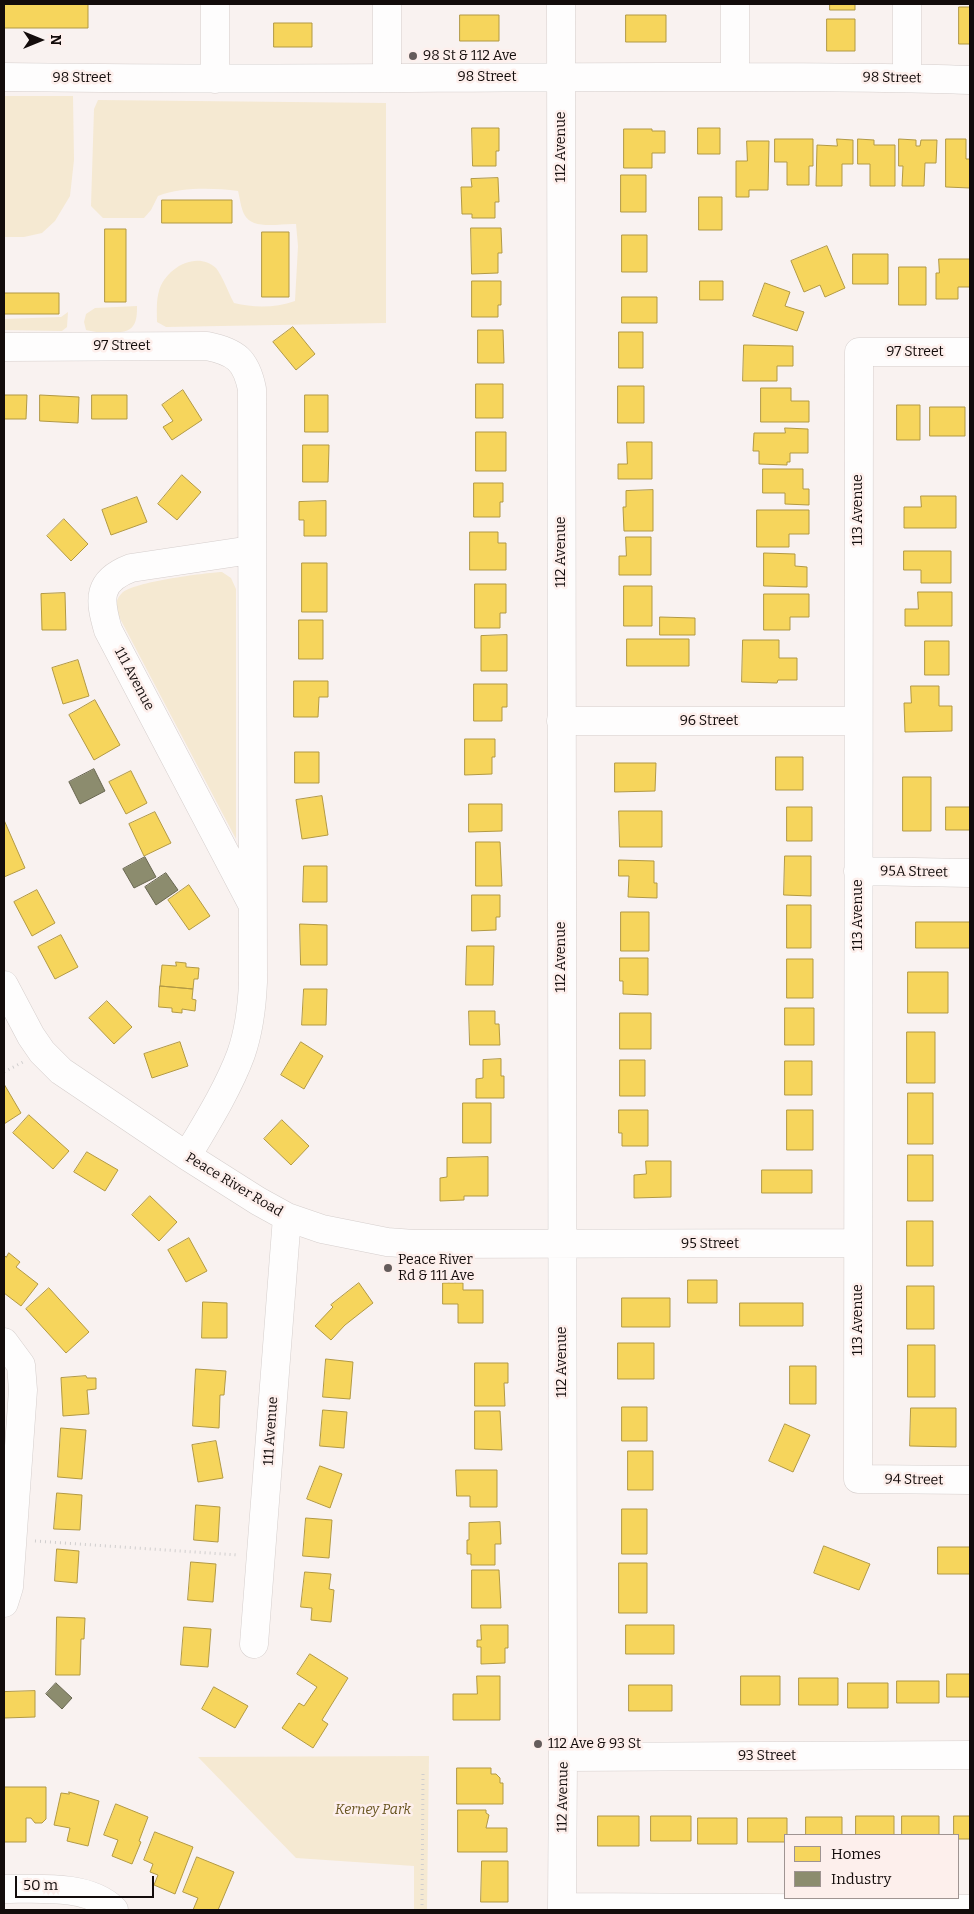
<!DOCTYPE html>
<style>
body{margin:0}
#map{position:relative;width:974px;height:1914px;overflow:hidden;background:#f9f2f0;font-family:Bitter,serif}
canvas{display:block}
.frame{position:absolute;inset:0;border:5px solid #130c0b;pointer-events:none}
.legend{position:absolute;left:784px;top:1834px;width:175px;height:65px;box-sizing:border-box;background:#fdefec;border:1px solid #9f9492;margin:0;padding:6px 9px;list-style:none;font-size:15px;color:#130c0b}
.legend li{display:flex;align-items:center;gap:10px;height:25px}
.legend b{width:25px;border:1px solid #9f9492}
.north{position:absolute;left:15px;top:15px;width:50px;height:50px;-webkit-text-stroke:4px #fdefec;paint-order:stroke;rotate:90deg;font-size:14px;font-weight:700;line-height:20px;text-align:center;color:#130c0b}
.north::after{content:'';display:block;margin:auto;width:18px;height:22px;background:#130c0b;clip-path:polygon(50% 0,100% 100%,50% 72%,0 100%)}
.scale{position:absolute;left:15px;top:1876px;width:139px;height:22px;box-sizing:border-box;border:2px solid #130c0b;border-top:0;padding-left:6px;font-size:15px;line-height:18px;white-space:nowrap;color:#130c0b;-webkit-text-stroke:4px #fdefec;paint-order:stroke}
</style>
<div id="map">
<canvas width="974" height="1914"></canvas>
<div class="frame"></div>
<ul class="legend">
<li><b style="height:14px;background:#f6d55c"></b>Homes</li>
<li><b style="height:14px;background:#8c8c6e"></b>Industry</li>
</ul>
<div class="north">N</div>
<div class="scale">50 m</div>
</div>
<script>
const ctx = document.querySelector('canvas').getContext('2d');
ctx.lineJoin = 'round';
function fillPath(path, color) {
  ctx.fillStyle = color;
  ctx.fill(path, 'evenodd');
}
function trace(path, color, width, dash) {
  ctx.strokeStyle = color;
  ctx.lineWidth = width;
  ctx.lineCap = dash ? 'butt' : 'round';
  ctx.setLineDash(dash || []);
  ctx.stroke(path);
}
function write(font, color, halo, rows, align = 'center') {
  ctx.font = font + ' Bitter,serif';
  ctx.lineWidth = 5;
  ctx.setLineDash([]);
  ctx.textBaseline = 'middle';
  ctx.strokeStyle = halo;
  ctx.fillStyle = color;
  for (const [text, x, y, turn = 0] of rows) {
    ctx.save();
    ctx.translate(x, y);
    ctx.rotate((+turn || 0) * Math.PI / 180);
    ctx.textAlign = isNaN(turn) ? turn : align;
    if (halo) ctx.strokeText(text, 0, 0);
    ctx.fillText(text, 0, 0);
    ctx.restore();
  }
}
fillPath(new Path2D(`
 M4 96H73L74 160 70 196 55 221 42 233 24 237H4Z
 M98 100 386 103V323L166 327 157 322C157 312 156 301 159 291 165 269 196 250 216 268 222 275 229 294 234 303 254 308 275 308 295 301L298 246 296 224C281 223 252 231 244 214 241 208 240 199 238 191 213 188 182 187 158 196L151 210 144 218H103L91 206 94 109Z
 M137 306C137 313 137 321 133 326 127 336 97 333 86 330L84 322 86 314 95 308Z
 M68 312 67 327 62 331 4 330V319L61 317Z
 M222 572 231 578 236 589V839L116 611C116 604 116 599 122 593 133 582 204 573 222 572Z
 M429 1756 427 1910H414V1866L296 1858 198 1757Z`), '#f5e9d2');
const homes = new Path2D(`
 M4 4H88V28H4Z
 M830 4H855V10H830Z
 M959 7H970V44H959Z
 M460 15H499V41H460Z
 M626 15H666V42H626Z
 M827 19H855V51H827Z
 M274 23H312V47H274Z
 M472 128H499V151H496V166H473Z
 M698 128H720V154H698Z
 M624 129H652V131H665V153H652V168H624Z
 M775 139H813V166H809V185H787V162H775Z
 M837 139 853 140V164H842V186H816L817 145 837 146Z
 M858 139 874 140V145H895V186H870V164H858Z
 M899 139 916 140V146H920L921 140H937L936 163H925L924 186H902L903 166H899Z
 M946 139H966V159H970V188L946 187Z
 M747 141H769L768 190H749V197H736V161H747Z
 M621 175H646V212H621Z
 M498 178 499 202H495V218H472V214H462L461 187H472L471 179Z
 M699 197H722V230H699Z
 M162 200H232V223H162Z
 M471 228H501L502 253H498V273L472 274Z
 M105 229H126V302H105Z
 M262 232H289V297H262Z
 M622 235H647V272H622Z
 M827 246 845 288 825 297 820 285 804 292 791 261Z
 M853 254H888V284H853Z
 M939 259H970V287H958V299H936V273H939Z
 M899 267H926V305H899Z
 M472 281H501V305H498V317H472Z
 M700 281H723V300H700Z
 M765 283 790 292 785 306 804 312 797 331 753 316Z
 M4 293H59V314H4Z
 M622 297H657V323H622Z
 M293 327 315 354 296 370 273 342Z
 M478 330H503L504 363H478Z
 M619 332H643V368H619Z
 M744 345 793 346V366H777V381H743Z
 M476 384H503V418H476Z
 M618 386H644V423H618Z
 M761 388H791V401H809V422H761Z
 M183 390 202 420 172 440 163 427 173 421 162 405Z
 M4 395H27L26 419H4Z
 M40 395 79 397 78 423 40 421Z
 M92 395H127V419H92Z
 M305 395H328V432H305Z
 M897 405H920V440H897Z
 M930 407H965V436H930Z
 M785 428 808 429V453H790V462H787V465L759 464V451H753L754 433H785Z
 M476 432H506V471H476Z
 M627 442H652V479H618V464H627Z
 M303 445H329L328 482H303Z
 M763 469H803V489H809V505L785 504V493H763Z
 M182 475 201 492 177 520 158 504Z
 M474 483H503V502H500V517H474Z
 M653 490V531H624L623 507H626V491Z
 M921 496H956V528H904V507H921Z
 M137 497 147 522 111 535 102 510Z
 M326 501V536H304V520H299V502Z
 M757 510H809V534H789V547H757Z
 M64 519 88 544 71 561 47 536Z
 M470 532H498V543H506V570H470Z
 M626 537H651V575H619V556H626Z
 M904 551H951V583H921V570H904Z
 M764 553 795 554V566L807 567V587L764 586Z
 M302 563H327V612H302Z
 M475 584H506V613H500V628H475Z
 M624 586H652V626H624Z
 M918 592H952V626H905V609H918Z
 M65 593 66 630H42L41 594Z
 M764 594H809V617H790V630H764Z
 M660 617 695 618V635H660Z
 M299 620H323V659H299Z
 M507 635V671H481V636Z
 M627 639H689V666H627Z
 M743 640H779V658H797V680H778L777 683 742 682Z
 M925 641H949V675H925Z
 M78 660 89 696 63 704 52 668Z
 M294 681H328V697H319L318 717H294Z
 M474 684H507V707H502V721H474Z
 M911 686H939V706H952V731L905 732 904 703H911Z
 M95 700 120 745 94 760 69 715Z
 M465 739H495V757H492V774L465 775Z
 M295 752H319V783H295Z
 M776 757H803V790H776Z
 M615 763H656L655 791 615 792Z
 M131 771 147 803 126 814 109 782Z
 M903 777H931V831H903Z
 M322 796 328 835 302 839 296 800Z
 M469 804H502V831L469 832Z
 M787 807H812V841H787Z
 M946 807H970V830H946Z
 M619 811H662V847H620Z
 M155 812 171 843 144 856 129 824Z
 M4 820 25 868 4 877Z
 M476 842H500L502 886H476Z
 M785 856H811V896L784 895Z
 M619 860 654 861V883H657V898L628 897 629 876H619Z
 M304 866H327V902H303Z
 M189 885 210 916 189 930 168 900Z
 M37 890 55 923 32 936 14 902Z
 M472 895H500V917H496V930L472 931Z
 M787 905H811V948H787Z
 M621 912H649V951H621Z
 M916 922H970V948H916Z
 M300 924 327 925V965H301Z
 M61 935 78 967 55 979 38 947Z
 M467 946H494L493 985H466Z
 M620 958H648V995L623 994V981H620Z
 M787 959H813V998H787Z
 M176 962 186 963V967L199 968 198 979H194L193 989 160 986 162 965 176 966Z
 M908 972H948V1013H908Z
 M160 986 193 989 192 999 196 1000 195 1011 182 1009V1013L172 1012V1008L159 1007Z
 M304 989H327L326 1025H302Z
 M107 1001 132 1027 114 1044 89 1018Z
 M785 1008H814V1045H785Z
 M469 1011H495V1024H499L500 1045H470Z
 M620 1013H651V1049H620Z
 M907 1032H935V1083H907Z
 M180 1042 188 1066 152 1078 144 1054Z
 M301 1042 323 1056 304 1089 281 1075Z
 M501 1059V1076H504V1098H476V1079L483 1078V1060Z
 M620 1060H645V1096H620Z
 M785 1061H812V1095H785Z
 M4 1084 21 1113 4 1124Z
 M908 1093H933V1144H908Z
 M463 1103H491V1143H463Z
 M619 1110H648V1146H622V1133H619Z
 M787 1110H813V1150H787Z
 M29 1115 69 1151 53 1169 13 1133Z
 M282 1120 309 1146 291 1165 264 1139Z
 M87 1152 118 1170 105 1191 74 1172Z
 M908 1155H933V1201H908Z
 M488 1157V1196H464V1200L440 1201V1178L447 1177V1158Z
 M646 1161H671V1197L634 1198V1175L646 1174Z
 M762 1170H812V1193H762Z
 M150 1196 177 1222 159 1241 132 1215Z
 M907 1221H933V1266H907Z
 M189 1238 207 1271 186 1282 168 1250Z
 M9 1253 20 1262 16 1267 38 1284 21 1306 4 1293V1255L6 1257Z
 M688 1280H717V1303H688Z
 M359 1283 373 1303 345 1325 331 1340 315 1326 333 1307 331 1305Z
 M443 1283H463V1290H483V1323H458V1304H443Z
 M907 1286H934V1329H907Z
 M49 1288 89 1332 66 1353 26 1309Z
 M622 1298H670V1327H622Z
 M203 1302 227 1303V1338H202Z
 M740 1303H803V1326H740Z
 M618 1343H654V1379H618Z
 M908 1345H935V1397H908Z
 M326 1359 353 1362 350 1399 323 1397Z
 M475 1363H508V1383H504L505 1406H475Z
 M790 1366H816V1404H790Z
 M196 1369 226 1371 224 1395H220L219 1428 193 1426Z
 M86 1376 87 1378H96V1389L87 1390 89 1414 63 1416 61 1378Z
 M622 1407H647V1441H622Z
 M911 1408H956V1447L910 1446Z
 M323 1410 347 1412 344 1448 320 1446Z
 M475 1411H500L502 1450 475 1449Z
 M785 1424 810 1435 793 1472 769 1461Z
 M61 1428 86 1430 82 1479 58 1477Z
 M216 1441 223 1478 198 1482 192 1445Z
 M628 1451H653V1490H628Z
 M320 1466 342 1474 330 1508 307 1499Z
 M456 1470H497V1507H470V1496H457Z
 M57 1493 82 1495 80 1530 54 1529Z
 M196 1505 220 1507 218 1542 194 1540Z
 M622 1509H647V1554H622Z
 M306 1518 332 1520 329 1558 303 1556Z
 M500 1522 501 1544H495V1565H471V1554H467V1540H469V1523Z
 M824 1546 870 1564 859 1590 814 1573Z
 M938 1547H970V1574H938Z
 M57 1549 79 1551 77 1583 55 1581Z
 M191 1562 216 1564 213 1602 188 1600Z
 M619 1563H647V1613H619Z
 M472 1570H499L501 1608H472Z
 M305 1572 331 1574 329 1589 334 1590 331 1622 311 1620 312 1608 301 1607Z
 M57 1617 85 1618 84 1639H81L80 1675H56Z
 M481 1625H508V1648H505V1663L481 1664V1647H477V1640H481Z
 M626 1625H674V1654H626Z
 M184 1627 211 1629 208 1667 181 1665Z
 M310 1654 348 1678 322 1720 328 1724 313 1748 282 1728 299 1703 304 1706 317 1687 297 1674Z
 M947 1674H970V1697H947Z
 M477 1676H500V1720H453V1694H477Z
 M741 1676H780V1705H741Z
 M799 1678H838V1705H799Z
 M897 1681H939V1703H897Z
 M848 1683H888V1708H848Z
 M629 1685H672V1711H629Z
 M214 1687 248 1706 235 1728 202 1709Z
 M35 1691V1717L4 1718V1692Z
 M457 1768H491V1774H496L500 1778V1783H503V1804H457Z
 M4 1787H46V1819L42 1823H35L31 1818H26V1842H4Z
 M69 1792 99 1801 88 1846 67 1841 70 1828 54 1825 61 1793 69 1794Z
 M116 1804 148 1817 139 1841 141 1842 132 1864 112 1856 118 1840 104 1835Z
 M458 1810H486V1813L489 1815 486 1828H507V1852H458Z
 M598 1816H639V1846H598Z
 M651 1816H691V1841H651Z
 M856 1816H894V1835H856Z
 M902 1816H939V1835H902Z
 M954 1816H970V1839H958V1835H954Z
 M806 1817H842V1835H806Z
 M698 1818H737V1844H698Z
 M748 1818H787V1835H785V1842H748Z
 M155 1832 193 1847 175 1894 154 1885 158 1875 150 1872 153 1864 144 1860Z
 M197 1857 234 1872 218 1910H193L198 1898 183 1892Z
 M482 1861H508V1902H481Z`);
fillPath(homes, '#f6d55c');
trace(homes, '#b29944', 1);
const industry = new Path2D(`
 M94 769 105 791 80 804 69 782Z
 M145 857 156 877 134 888 123 869Z
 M166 873 178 890 156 905 145 887Z
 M56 1683 72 1698 62 1709 46 1694Z`);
fillPath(industry, '#8c8c6e');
trace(industry, '#686650', 1);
const minor = new Path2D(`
 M215 4V79
 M561 4 563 1757 562 1910
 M907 4V77
 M4 77C245 81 486 76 727 77 808 77 889 77 970 80
 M387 77V4
 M735 77V4
 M4 347 207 346C236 352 246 360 252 389L253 982C252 1006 249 1031 241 1054 228 1089 206 1124 187 1156
 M970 352H859L858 1479 970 1480
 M561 721H858
 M858 871 970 873
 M251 902 108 630C99 599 97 581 131 568L251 550
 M4 985 31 1036 42 1052 61 1071 187 1156 258 1201 287 1217 322 1229 387 1242 414 1244 858 1243
 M4 1342 21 1365 23 1390 9 1587 4 1603
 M254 1644 287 1217
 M563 1757 970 1755
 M4 1889C37 1889 89 1884 114 1910
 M562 1907 970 1909`);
trace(minor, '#d5cecc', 29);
trace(new Path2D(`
 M4 1072 23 1062
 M35 1541 238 1555
 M422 1910 423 1772`), '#d0cece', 3, [1, 4]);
trace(minor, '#fefdfd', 28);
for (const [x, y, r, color] of [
 [413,56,5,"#645c5b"],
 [388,1268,5,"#645c5b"],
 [538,1744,5,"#645c5b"]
]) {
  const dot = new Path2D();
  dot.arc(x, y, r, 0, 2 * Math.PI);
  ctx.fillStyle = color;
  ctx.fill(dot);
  trace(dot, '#fdefec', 2);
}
write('14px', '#130c0b', '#fdefec', [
 ["98 St & 112 Ave",423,56],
 ["Peace River",398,1260],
 ["Rd & 111 Ave",398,1276],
 ["112 Ave & 93 St",548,1744]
], 'left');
write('14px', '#130c0b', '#fdefec', [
 ["98 Street",487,77],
 ["98 Street",82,78],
 ["98 Street",892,78,1],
 ["112 Avenue",561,147,-90],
 ["97 Street",122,346],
 ["97 Street",915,352],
 ["113 Avenue",858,510,-90],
 ["112 Avenue",561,552,-90],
 ["111 Avenue",134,679,62],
 ["96 Street",709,721],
 ["95A Street",914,872,1],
 ["113 Avenue",858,915,-90],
 ["112 Avenue",561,957,-90],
 ["Peace River Road",234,1185,31],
 ["95 Street",710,1244],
 ["113 Avenue",858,1320,-90],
 ["112 Avenue",562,1362,-90],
 ["111 Avenue",271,1431,-86],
 ["94 Street",914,1480,1],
 ["93 Street",767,1756],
 ["112 Avenue",563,1797,-89]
]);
write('italic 14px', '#685521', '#fdefec', [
 ["Kerney Park",373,1810]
]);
</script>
